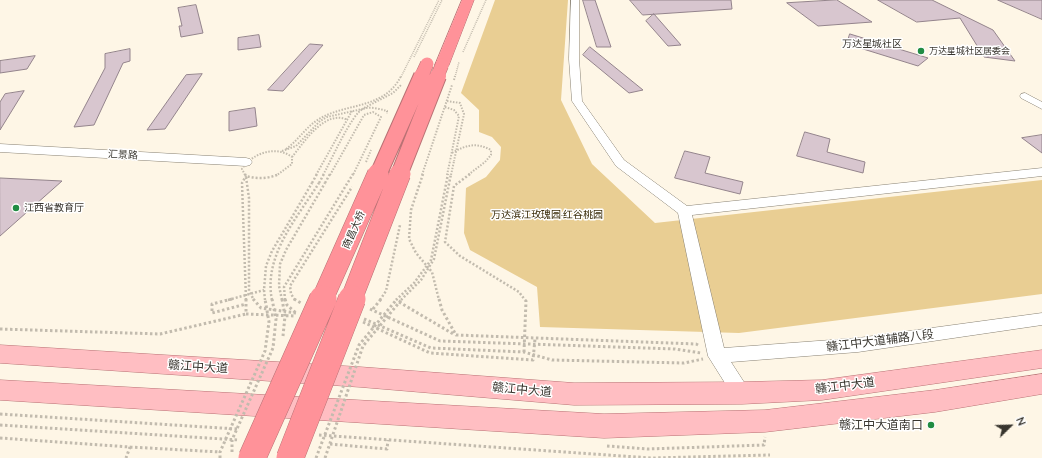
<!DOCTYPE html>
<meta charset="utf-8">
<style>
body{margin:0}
#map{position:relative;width:1042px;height:458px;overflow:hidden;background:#fef6e6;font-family:Quicksand,sans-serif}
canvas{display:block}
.north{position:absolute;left:990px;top:406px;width:40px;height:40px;-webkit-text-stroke:3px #fff;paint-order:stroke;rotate:67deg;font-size:11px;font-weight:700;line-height:16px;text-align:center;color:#38352e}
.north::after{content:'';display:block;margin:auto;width:14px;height:18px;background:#38352e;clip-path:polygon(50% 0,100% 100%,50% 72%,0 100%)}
</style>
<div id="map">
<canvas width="1042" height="458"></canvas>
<div class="north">N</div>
</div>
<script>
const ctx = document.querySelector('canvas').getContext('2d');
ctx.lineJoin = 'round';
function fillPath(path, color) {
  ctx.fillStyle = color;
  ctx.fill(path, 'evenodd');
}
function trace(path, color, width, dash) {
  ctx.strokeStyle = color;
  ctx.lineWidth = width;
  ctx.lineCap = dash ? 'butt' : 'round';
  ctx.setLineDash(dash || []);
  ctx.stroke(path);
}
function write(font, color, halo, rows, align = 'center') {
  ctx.font = font + ' Quicksand,"Noto Sans SC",sans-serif';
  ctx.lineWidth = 3;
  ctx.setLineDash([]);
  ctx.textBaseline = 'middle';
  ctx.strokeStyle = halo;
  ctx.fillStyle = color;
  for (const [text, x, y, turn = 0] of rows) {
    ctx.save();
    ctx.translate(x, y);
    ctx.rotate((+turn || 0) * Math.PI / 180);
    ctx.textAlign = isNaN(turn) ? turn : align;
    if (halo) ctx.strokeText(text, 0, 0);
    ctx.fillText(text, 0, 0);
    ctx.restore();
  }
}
fillPath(new Path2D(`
 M495 0H568L561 100 592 164 655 223 1042 180V294L739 333 540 327 537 287 470 250 464 233 466 188 486 177 500 160 501 147 492 137 479 132V110L461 93Z`), '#e9ce93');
const building = new Path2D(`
 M583 0H595L611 47H597Z
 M630 0H731L732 9 643 15Z
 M837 0 872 22 818 26 787 3Z
 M878 0H932L993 30 1015 61 984 57 960 18 917 22Z
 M998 0H1042V19Z
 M196 5 203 33 181 37 179 26H182L178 8Z
 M654 14 681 45 668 46 646 21Z
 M850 34 928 58 918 66 847 44Z
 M259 35 261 47 238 50V38Z
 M310 44 323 45 283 91 268 90Z
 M590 47 643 90 629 93 583 55Z
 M130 49V61L123 63 94 125 74 127 105 68V54Z
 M35 56 27 69 0 73V61Z
 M202 74 165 129 147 130 186 75Z
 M24 91 0 130V102L5 94Z
 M255 108 257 126 229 131V112Z
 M805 132 830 139 827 152 865 162 863 173 797 156Z
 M1042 135V153L1022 138Z
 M685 151 710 157 705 173 743 182 740 194 675 178Z
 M0 178 62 181 0 236Z`);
fillPath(building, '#d8c6cf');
trace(building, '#94848c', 1);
const minor = new Path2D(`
 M571 0H579V59L582 101 624 160 687 206 1042 168V176L692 215 724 348 858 338 1042 313V325L858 352 731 362 751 393 749 399 742 401 735 399 708 356 678 213 616 166 572 101 569 59Z
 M1025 93 1042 102V109L1021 98 1020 96 1021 94Z
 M0 144 246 158 250 159 252 162 250 165 246 166 0 152Z`);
const major = new Path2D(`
 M0 345 360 367 574 383 742 382 822 380 1042 350V368L822 400 742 404 574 405 360 387 0 363Z
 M1042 374V394L935 412 765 432 604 438 0 400V380L604 414 765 410 935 390Z`);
const highway = new Path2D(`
 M462 0H474L449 65 447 68 442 69 437 68 435 65Z`);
trace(minor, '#898274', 1);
trace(major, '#b97174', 1);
trace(highway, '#b97174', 1);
trace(new Path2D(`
 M463 52 486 0
 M414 57 442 0
 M401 77 439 0
 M455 77 459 62`), '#c2bbae', 1.5, [1, 1]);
trace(new Path2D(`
 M454 80 455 76
 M447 101 460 103 464 114 454 161
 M445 107 454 110 459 116 450 161
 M286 149C299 140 307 125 321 118 347 103 385 109 401 76
 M282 151 296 146 320 121 327 117 362 109 393 93 401 85
 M452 153C466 145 476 142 491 150V155L485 162 468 175
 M292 157C305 141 325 109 348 120
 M366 162 371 150
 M245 175 242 169C252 153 276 145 292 157V164L277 175
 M316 175 352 111
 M323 175C330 163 352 113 363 109 370 106 380 109 387 111V114
 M330 175 364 115 373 112 381 117 353 175
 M422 175 452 85`), '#c2bbae', 2, [1.5, 1.5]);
trace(new Path2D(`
 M245 174 246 176C257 179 268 179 279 174
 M423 174 411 210 409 239 416 253 432 272 439 300
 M470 174 454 186 445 242 460 256 519 292 525 300
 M246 177 249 198V291L254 300
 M312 183 317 174
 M319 183 324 174
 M325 183 330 174
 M246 300 242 183 246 176
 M285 300 284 287 353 174
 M295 300 291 294 290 286 352 187
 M380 300 386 291 400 225`), '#c2bbae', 2.5, [2, 2]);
trace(new Path2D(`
 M246 299V314L295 316
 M253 299 261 308 296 313
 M285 299 287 305 296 313
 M294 299 301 303
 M439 299 442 310 456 335 696 344 700 346
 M399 302 455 335
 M370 309 440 341 675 349 701 353
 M373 309 381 299
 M364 319 431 348 524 352 552 360 684 363 703 359
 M363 322 430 353 533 360 535 339
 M0 329 160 334 246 314
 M524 352 526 301 524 299
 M0 414 237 429
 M0 425 239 440
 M319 435 651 458 770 455
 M0 438 130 447 126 458
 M330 444 387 449 388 440
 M607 446 648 449 764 445 765 437
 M130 447 220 452`), '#c2bbae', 3, [2.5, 2.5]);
fillPath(minor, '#fff');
fillPath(major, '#ffbec2');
fillPath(highway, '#ff9299');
const highwayBridgeFar3 = new Path2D(`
 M421 77 427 64
 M437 77 442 65`);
const highwayBridgeFar2 = new Path2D(`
 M378 175 422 76
 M399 175 438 76`);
const highwayBridgeFar1 = new Path2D(`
 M322 300 378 174
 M351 300 400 174`);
const highwayBridge = new Path2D(`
 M252 458 323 299
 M290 458 352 299`);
trace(highwayBridgeFar3, '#b97174', 14, []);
trace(highwayBridgeFar2, '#b97174', 18, []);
trace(highwayBridgeFar1, '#b97174', 22, []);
trace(highwayBridge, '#b97174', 28, []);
trace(new Path2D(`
 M447 175 450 161
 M451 175 454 161`), '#c2bbae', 2, [1.5, 1.5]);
trace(new Path2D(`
 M228 300 264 290
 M265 300 264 290 266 266 272 251 312 183
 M272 300C263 256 297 218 319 183
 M282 300 279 286 280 264 286 250 325 183
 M396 300 414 283 431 260 448 174
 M401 300 421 280 434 259 451 174`), '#c2bbae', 2.5, [2, 2]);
trace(new Path2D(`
 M232 299 212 304V313L246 304
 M282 299 285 316 283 336
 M232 452V440L273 348 276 319 272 299
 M220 458V452L265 351 269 322 265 299
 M316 458 359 345 397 299
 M325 458 363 346 402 299`), '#c2bbae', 3, [2.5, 2.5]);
trace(highwayBridgeFar3, '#ff9299', 13);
trace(highwayBridgeFar2, '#ff9299', 16);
trace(highwayBridgeFar1, '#ff9299', 21);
trace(highwayBridge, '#ff9299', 27);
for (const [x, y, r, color] of [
 [921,51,4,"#208c43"],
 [16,208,4,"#208c43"],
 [931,425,4,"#208c43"]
]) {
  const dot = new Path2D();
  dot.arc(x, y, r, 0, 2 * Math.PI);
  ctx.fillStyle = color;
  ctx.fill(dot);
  trace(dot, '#fff', 1.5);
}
write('9px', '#38352e', '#fff', [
 ["万达星城社区居委会",929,51]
], 'left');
write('10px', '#38352e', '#fff', [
 ["万达星城社区",872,44]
]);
write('10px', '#38352e', '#fff', [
 ["汇景路",123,155,3],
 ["南昌大桥",354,230,-66]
]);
write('10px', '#38352e', '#fff', [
 ["江西省教育厅",24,208]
], 'left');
write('10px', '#382a07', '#fff', [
 ["万达滨江玫瑰园·红谷桃园",547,215]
]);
write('12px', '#38352e', '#fff', [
 ["赣江中大道辅路八段",880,341,-7],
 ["赣江中大道",198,367,4],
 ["赣江中大道",845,386,-7],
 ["赣江中大道",522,390,5]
]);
write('12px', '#38352e', '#fff', [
 ["赣江中大道南口",923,425]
], 'right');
</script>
